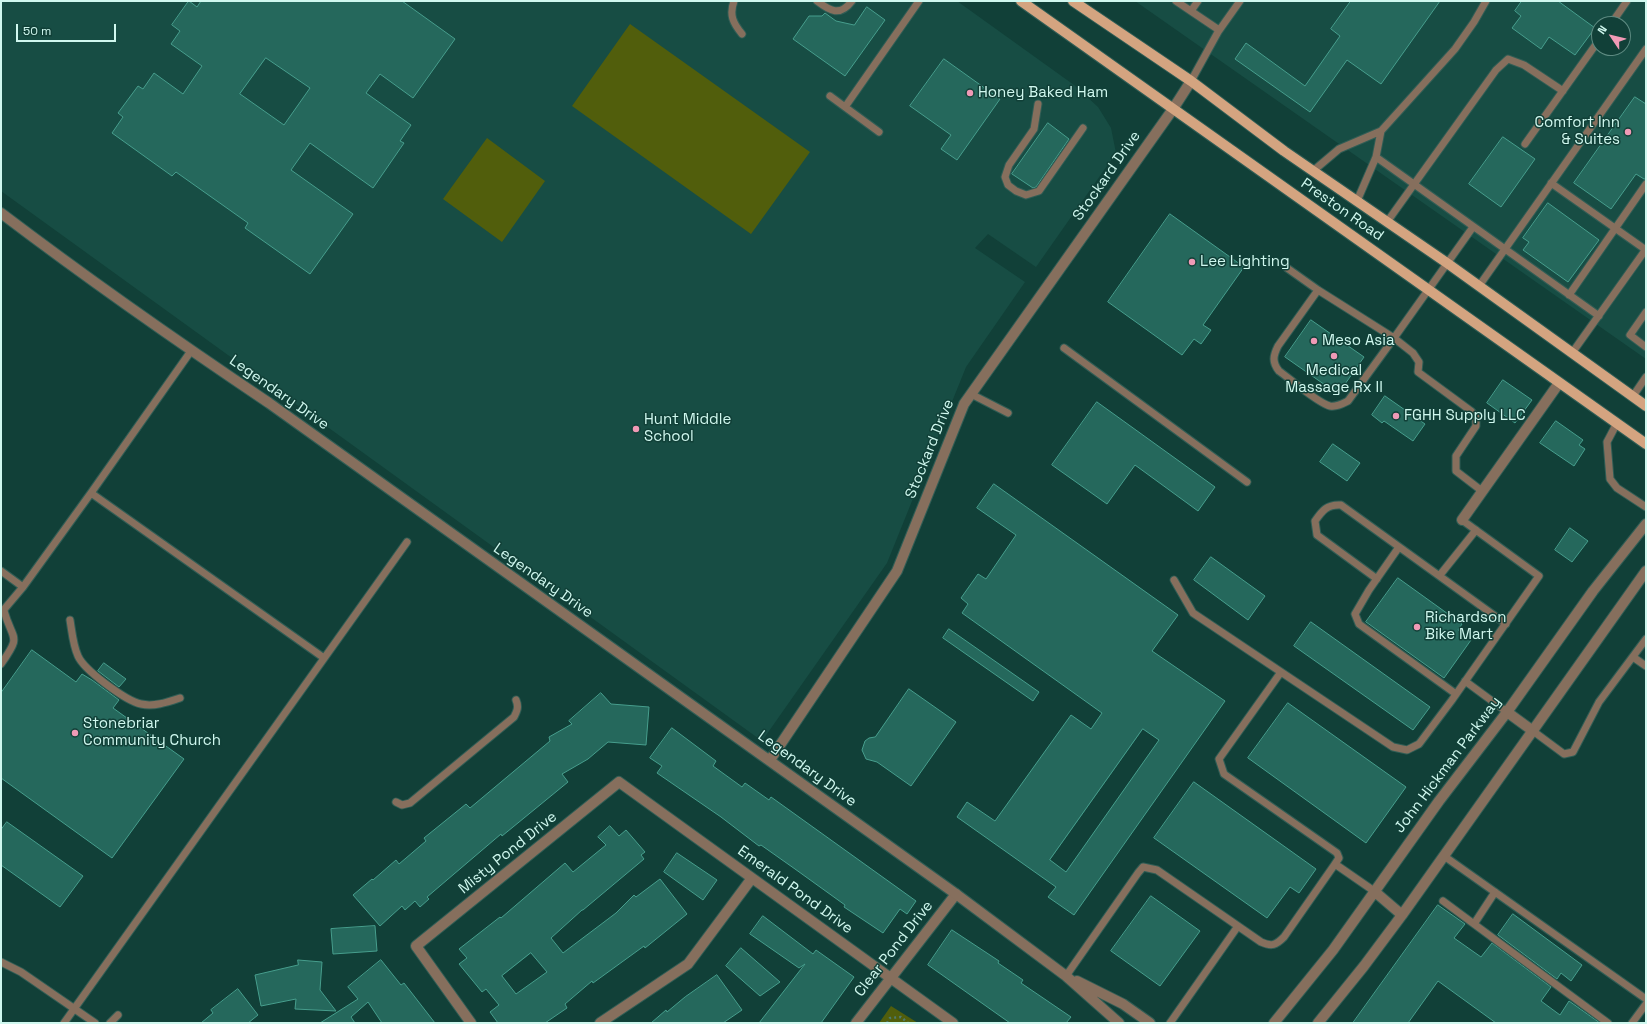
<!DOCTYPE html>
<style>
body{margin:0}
#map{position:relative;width:1647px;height:1024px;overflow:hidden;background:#114038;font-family:"Space Grotesk",sans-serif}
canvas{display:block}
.frame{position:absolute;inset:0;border:2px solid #d0f8ef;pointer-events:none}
.north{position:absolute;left:1591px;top:16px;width:40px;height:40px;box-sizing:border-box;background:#114038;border:1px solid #5d8a81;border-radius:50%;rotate:305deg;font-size:11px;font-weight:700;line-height:16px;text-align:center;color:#d0f8ef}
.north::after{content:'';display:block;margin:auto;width:14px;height:18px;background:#f09ab6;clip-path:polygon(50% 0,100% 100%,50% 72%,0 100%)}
.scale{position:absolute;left:16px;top:24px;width:100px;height:18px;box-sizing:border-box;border:2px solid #d0f8ef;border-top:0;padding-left:5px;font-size:12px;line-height:14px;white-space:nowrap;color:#d0f8ef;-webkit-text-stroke:3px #114038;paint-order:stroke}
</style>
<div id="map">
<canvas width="1647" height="1024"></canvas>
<div class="frame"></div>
<div class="north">N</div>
<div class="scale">50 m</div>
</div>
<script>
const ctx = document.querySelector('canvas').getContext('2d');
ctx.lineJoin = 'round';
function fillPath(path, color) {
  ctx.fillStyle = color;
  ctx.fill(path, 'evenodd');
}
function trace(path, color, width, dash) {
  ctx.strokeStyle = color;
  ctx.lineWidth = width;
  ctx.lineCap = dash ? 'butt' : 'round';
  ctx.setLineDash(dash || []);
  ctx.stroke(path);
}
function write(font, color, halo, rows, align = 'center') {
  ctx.font = font + ' "Space Grotesk",sans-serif';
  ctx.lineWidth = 3;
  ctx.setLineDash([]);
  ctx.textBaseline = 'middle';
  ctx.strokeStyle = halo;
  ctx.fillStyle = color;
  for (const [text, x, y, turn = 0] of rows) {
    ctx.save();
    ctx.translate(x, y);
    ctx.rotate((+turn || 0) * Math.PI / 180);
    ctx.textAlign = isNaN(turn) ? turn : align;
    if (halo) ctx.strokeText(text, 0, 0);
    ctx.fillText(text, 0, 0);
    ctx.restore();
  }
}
fillPath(new Path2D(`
 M1 1H957L1074 85 1098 107 1111 128 1116 153 1036 267 988 234 975 248 1025 282 966 367 887 563 762 741 1 191Z
 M1135 1H1646V359ZM1599 24H1623V48H1599Z`), '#174d44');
fillPath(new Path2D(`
 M630 24 810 152 751 234 572 106Z
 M487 138 545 181 502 242 443 199Z
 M891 1006 918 1023H879Z`), '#515e0c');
const building = new Path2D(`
 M189 1 197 7 201 1H402L455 39 413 98 380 74 366 93 411 125 400 141 404 143 373 188 310 143 291 170 353 214 310 274 245 228 248 223 176 172 172 176 112 133 123 117 118 113 138 86 143 89 154 73 183 94 202 66 171 44 180 31 172 25ZM266 58 310 88 284 125 240 94Z
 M1351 1H1440L1381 84 1347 60 1310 112 1235 59 1246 43 1305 86 1340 36 1331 29Z
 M1522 1H1558L1595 28 1575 55 1549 37 1541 49 1512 28 1521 16 1515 11Z
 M867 7 885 20 845 76 793 39 809 16H822L825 13 836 21 854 25Z
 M944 59 1000 99 957 160 941 149 951 135 910 106Z
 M1635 97 1646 104V179H1644L1636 174 1611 209 1574 183Z
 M1048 123 1069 139 1036 187 1033 188 1012 174Z
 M1503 137 1535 159 1501 207 1469 184Z
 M1548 203 1599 240 1568 282 1523 250 1529 242 1523 238Z
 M1170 214 1244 267 1203 325 1211 330 1201 344 1194 339 1182 355 1108 302Z
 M1311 320 1364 357 1338 394 1285 357Z
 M1503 380 1532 400 1515 423 1487 403Z
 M1385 396 1425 424 1413 441 1384 421 1382 423 1372 415Z
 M1097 402 1215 487 1198 511 1135 465 1107 504 1052 465Z
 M1556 421 1583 440 1579 445 1585 449 1574 466 1540 443Z
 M1333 444 1360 463 1347 481 1320 462Z
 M994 484 1178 615 1152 651 1225 701 1074 915 1048 897 1056 887 957 817 967 802 995 821 1071 715 1091 729 1102 713 962 613 968 604 961 598 978 574 986 579 1016 535 977 508ZM1143 729 1159 740 1066 872 1050 860Z
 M1570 528 1588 541 1572 562 1555 550Z
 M1211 557 1265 596 1248 620 1194 580Z
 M1398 578 1462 624 1458 630 1471 640 1444 678 1366 622Z
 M1311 622 1430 707 1413 730 1294 646Z
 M949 629 1039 692 1033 701 943 638Z
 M32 650 76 682 82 674 92 680 119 700 113 708 184 759 112 858 1 778V693Z
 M104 663 126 679 119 687 98 671Z
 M909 689 956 722 911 786 877 762 866 759 862 750 865 741 869 738 875 737Z
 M601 693 611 704 649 707 646 745 608 742 588 759 562 774 568 782 502 836 501 834 427 897 429 899 420 907 415 901 405 910 402 906 380 926 353 895 372 879 373 880 396 860 399 864 426 841 424 838 466 804 470 808 550 741 549 737 572 724 569 721Z
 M1288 703 1406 787 1366 843 1248 758Z
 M672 728 716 761 713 766 742 787 745 783 769 800 771 797 916 901 907 914 900 909 883 933 844 907 845 905 795 869 761 845 759 846 721 817 657 773 662 766 650 758Z
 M1194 782 1316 869 1299 893 1290 887 1267 918 1154 838Z
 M7 822 83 876 60 907 1 865V830Z
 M610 826 619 836 626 830 645 852 641 855 644 859 583 910H582L551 938 563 953 616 913 634 895 636 897 660 879 687 914 645 948 644 946 593 983 592 981 565 1004 567 1008 545 1023H498L490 1012 499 1005 486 989 482 992 459 964 467 958 459 949 500 917 501 918 565 863 573 872 606 845 598 837ZM531 953 547 972 516 994 502 976Z
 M677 853 717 880 703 900 664 872Z
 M1151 896 1200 931 1160 986 1111 951Z
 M1438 905 1465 924 1454 938 1481 957 1492 943 1551 987 1541 1001 1560 1015 1569 1001 1600 1023H1496L1438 981 1408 1023H1353Z
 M1513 914 1582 965 1571 981 1561 973 1557 979 1498 935Z
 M763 916 813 954 816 950 854 977 821 1023H759L805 964 799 968 750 934Z
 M375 926 377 951 333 954 331 929Z
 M952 930 999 961 998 963 1023 980 1021 983 1071 1017 1066 1023H1010L928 965Z
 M741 948 780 982 760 996 726 966Z
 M298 960 322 962 320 990 336 1011 295 1009 296 999 261 1006 255 975 298 965Z
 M381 960 401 985 404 983 435 1023H382L368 1002 351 1017 355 1023H320L358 999 348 987Z
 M717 975 742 1010 723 1023H651L666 1010 667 1012 685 997Z
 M238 989 258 1015 248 1023H201L213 1013 211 1010Z`);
fillPath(building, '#25685c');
trace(building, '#479e8d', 1);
const service = new Path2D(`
 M734 1C729 15 733 23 742 34
 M817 1C830 11 840 17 852 1
 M1176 1 1219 30
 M1191 11 1198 1
 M1611 24 1627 1
 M1191 81 1218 32 1240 1
 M830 96 879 132
 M1038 104 1034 129 1009 165 1005 177 1008 185 1016 191 1026 195 1039 191 1083 128
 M845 107 919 1
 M1525 144 1599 40
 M1376 157 1599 316
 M1313 171 1339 149 1381 131 1455 49 1474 22 1486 1
 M1551 183 1646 250
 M1357 201 1376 157 1381 131
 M1387 222 1496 70 1508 59 1524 65 1563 91
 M1287 268 1318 290 1394 338 1473 227
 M1479 286 1646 49
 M1318 290 1278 346C1273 356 1272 362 1279 371 1289 378 1319 404 1330 406 1337 407 1342 404 1348 401L1394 338 1413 353 1419 362 1418 372 1471 411 1476 417V426L1456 456V471L1482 491
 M1569 295 1646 184
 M1646 312 1630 335 1646 347
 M1064 348 1247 482
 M1572 353 1646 249
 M971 394 1008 413
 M1633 396 1646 377
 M1617 423 1607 442 1610 479 1617 488 1646 507
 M91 493 324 658
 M1399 547 1369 590 1355 614 1359 624 1456 694
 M1 571 23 587
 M1440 575 1476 530
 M1377 579 1317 535 1315 521C1322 511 1327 504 1341 505L1506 624
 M1174 580 1193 613 1281 672
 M1 613 23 587 91 493 191 351
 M70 620C72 632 73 645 78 656 84 670 126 701 141 704 154 707 168 702 180 698
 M1633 657 1646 666
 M1 664C22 634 13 642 4 611
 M1465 681 1507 712
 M1533 731 1564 754 1573 752 1599 702 1646 639
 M396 802 402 805 410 803 514 717C517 711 519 707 516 700
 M1444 856 1646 999
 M1335 864 1339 858 1337 853 1224 774 1219 759 1281 672 1393 747 1407 750 1419 744 1452 700 1539 576 1462 520
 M1495 892 1474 924 1608 1023
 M1443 901 1474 924
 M1 962 21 972 95 1023
 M1066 976 1138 873 1143 867 1157 870 1261 942C1272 947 1276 945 1284 937L1335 864 1374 891
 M64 1023 407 542
 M110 1023 118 1015
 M1170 1023 1238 926
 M1632 1023 1646 1004`);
const minor = new Path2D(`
 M1462 520 1559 383
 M471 1023 416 946 619 782 953 1023
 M600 1023 688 964 752 878
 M856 1023 956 894`);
const tertiary = new Path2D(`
 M1 213C88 279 178 342 269 403L956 894 1066 976 1119 1023
 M1507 712 1533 731
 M770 760 897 571 964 404 1173 109 1191 81
 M1374 891 1402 915
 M1077 981 1123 1004 1150 1023
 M1274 1023 1333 950 1439 801 1507 712 1593 591 1646 524
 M1318 1023 1364 966 1402 915 1646 571`);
const primary = new Path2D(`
 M1021 1 1646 444
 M1073 1 1191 81 1284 151 1447 263 1646 406`);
trace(service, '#305d55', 9);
trace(minor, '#305d55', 12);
trace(tertiary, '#305d55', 12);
trace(primary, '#305d55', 12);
trace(new Path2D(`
 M887 1023 890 1018 901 1017 908 1023`), '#4e7a72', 2.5, [2, 3]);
trace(service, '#866f5d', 7);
trace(minor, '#866f5d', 10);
trace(tertiary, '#866f5d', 10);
trace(primary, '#d4a480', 10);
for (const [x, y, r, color] of [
 [970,93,4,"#f09ab6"],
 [1628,132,4,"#f09ab6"],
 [1192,262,4,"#f09ab6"],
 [1314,341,4,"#f09ab6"],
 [1334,356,4,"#f09ab6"],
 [1396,416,4,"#f09ab6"],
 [636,429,4,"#f09ab6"],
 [1417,627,4,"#f09ab6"],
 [75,733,4,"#f09ab6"]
]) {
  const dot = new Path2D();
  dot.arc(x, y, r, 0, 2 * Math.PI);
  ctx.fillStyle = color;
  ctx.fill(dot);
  trace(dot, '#114038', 1.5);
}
write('15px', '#d0f8ef', '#114038', [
 ["Honey Baked Ham",978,93],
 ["Comfort Inn",1620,123,"right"],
 ["& Suites",1620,140,"right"],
 ["Lee Lighting",1200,262],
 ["Meso Asia",1322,341],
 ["Medical",1334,371,"center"],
 ["Massage Rx II",1334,388,"center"],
 ["FGHH Supply LLC",1404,416],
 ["Hunt Middle",644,420],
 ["School",644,437],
 ["Richardson",1425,618],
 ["Bike Mart",1425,635],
 ["Stonebriar",83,724],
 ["Community Church",83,741]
], 'left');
write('15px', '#d0f8ef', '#114038', [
 ["Stockard Drive",1107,176,-55],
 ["Preston Road",1342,210,35],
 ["Legendary Drive",279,393,35],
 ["Stockard Drive",930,449,-68],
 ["Legendary Drive",543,581,35],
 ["John Hickman Parkway",1448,765,-53],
 ["Legendary Drive",807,769,36],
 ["Misty Pond Drive",508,853,-39],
 ["Emerald Pond Drive",795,890,36],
 ["Clear Pond Drive",894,949,-52]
]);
</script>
